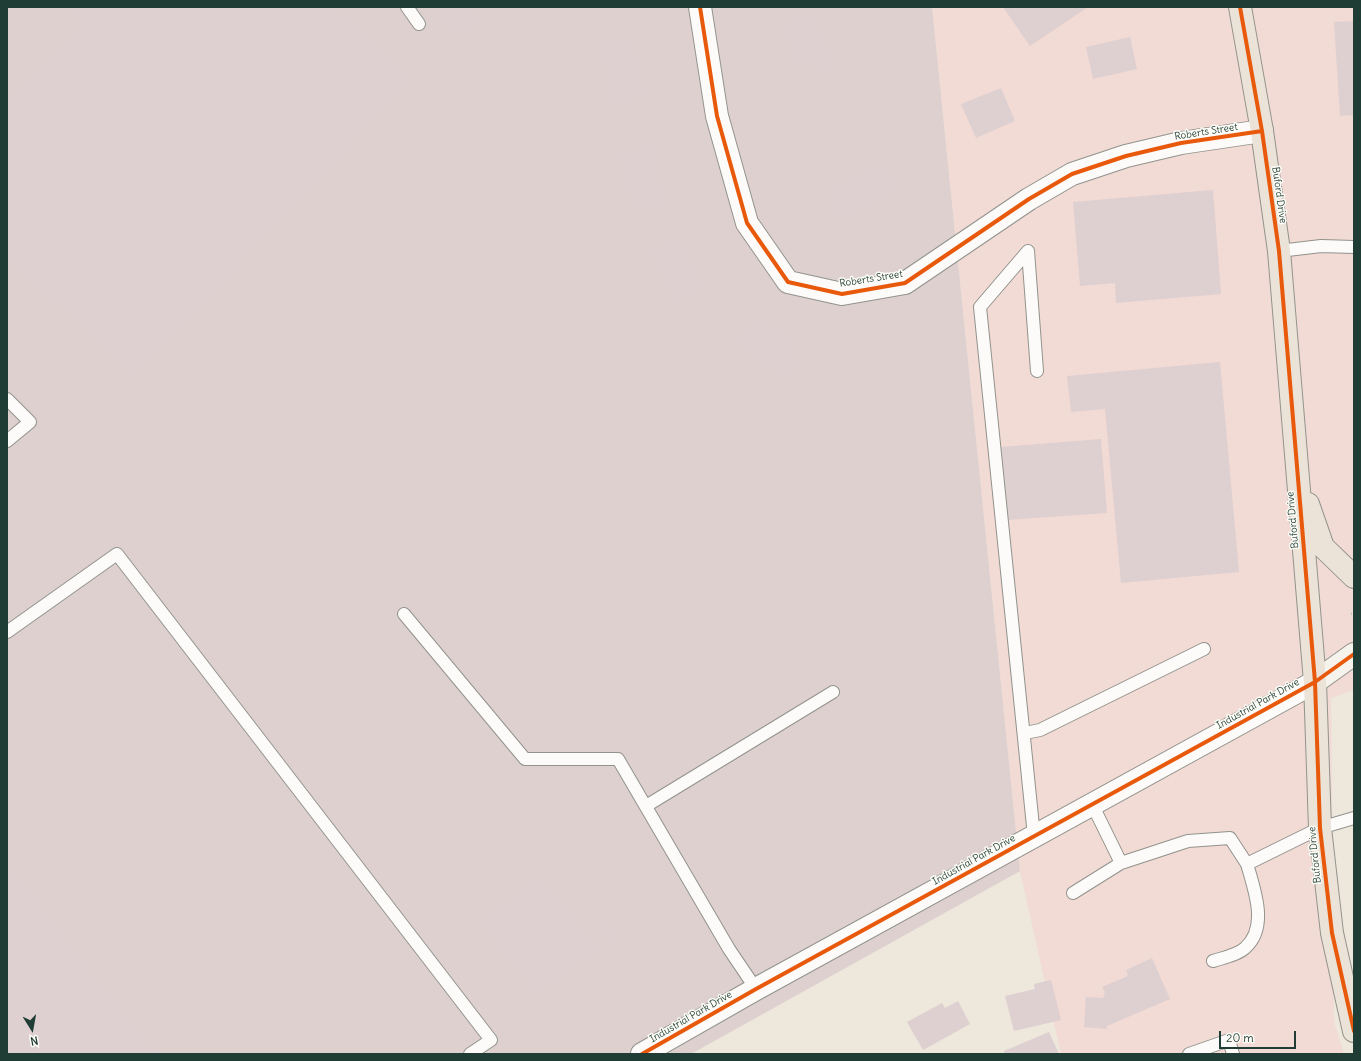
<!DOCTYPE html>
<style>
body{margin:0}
#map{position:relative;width:1361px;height:1061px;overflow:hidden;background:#ede7dc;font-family:Delius,sans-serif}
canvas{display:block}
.frame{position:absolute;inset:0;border:8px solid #1f3d34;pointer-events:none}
.north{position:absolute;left:12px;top:1009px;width:40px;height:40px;-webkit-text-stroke:3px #fdfcf7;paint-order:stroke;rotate:169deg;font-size:11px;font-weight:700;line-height:16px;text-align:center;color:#1f3d34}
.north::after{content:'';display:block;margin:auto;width:14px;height:18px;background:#1f3d34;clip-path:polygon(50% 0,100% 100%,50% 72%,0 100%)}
.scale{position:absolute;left:1219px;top:1031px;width:77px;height:18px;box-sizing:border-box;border:2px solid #1f3d34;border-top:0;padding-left:5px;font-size:12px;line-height:14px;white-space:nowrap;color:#1f3d34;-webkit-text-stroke:3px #fdfcf7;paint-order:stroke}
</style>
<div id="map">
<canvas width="1361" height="1061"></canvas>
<div class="frame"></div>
<div class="north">N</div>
<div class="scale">20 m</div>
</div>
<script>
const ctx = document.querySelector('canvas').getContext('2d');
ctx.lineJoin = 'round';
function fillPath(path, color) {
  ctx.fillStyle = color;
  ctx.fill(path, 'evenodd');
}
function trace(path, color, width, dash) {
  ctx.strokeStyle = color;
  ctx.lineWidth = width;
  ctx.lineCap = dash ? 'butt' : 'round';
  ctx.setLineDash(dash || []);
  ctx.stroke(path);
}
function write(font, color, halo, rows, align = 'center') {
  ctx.font = font + ' Delius,sans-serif';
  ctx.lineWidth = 3;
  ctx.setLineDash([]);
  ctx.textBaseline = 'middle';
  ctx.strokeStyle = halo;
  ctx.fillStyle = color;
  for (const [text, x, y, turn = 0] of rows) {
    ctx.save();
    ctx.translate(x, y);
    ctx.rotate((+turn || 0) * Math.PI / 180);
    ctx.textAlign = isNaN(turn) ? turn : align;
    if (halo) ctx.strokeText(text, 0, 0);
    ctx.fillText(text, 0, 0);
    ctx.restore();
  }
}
fillPath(new Path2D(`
 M932 7H1354V690L1331 698 1334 1022 1344 1054H1061L1020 871Z`), '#f2dad5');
fillPath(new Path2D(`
 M7 7H932L1020 871 691 1054H7Z`), '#ded0cf');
fillPath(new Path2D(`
 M60 7H338L416 79 135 381 12 267 7 273V101L79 24Z
 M430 7H475L485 19 456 41Z
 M813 7 841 68 815 80 806 62 796 67 776 24Z
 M1003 7H1088L1030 46Z
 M1354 21V115L1340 116 1334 22Z
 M634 32 649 99 611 108 596 41Z
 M1130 37 1137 69 1093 79 1086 47Z
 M1001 88 1015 121 976 138 961 104Z
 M654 142 668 206 630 215 616 151Z
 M889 160 903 193 836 222 822 188Z
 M1213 190 1221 294 1116 303 1115 283 1080 286 1073 202Z
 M676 232 709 288 676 307 644 251Z
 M757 311 800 343 793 352 804 361 786 385 732 344Z
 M1220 362 1239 572 1121 583 1105 409 1071 412 1067 376Z
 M1101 439 1107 513 1007 520 1001 447Z
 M7 857 158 1054H7Z
 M541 872 602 949 537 1000 475 923Z
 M605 917 621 937 608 947 592 927Z
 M1152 958 1170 999 1107 1026V1029L1084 1027 1086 997 1103 998 1105 992 1102 987 1128 976 1126 970Z
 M1051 980 1061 1020 1014 1031 1005 996 1035 989 1034 984Z
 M958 1001 970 1024 923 1050 907 1022 942 1003 945 1008Z
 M1049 1032 1059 1054H1005L1004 1051Z`), '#decfd0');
const lane = new Path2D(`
 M407 7 419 24
 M1279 251 1321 246 1354 247
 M7 399 30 422 7 441
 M404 614 525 759H618L729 949 756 989
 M7 632 117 554 491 1040 470 1054
 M1025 733 1040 730 1204 649
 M1092 804 1121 863
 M646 806 833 692
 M1034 836 980 307 1028 251 1037 371
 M1073 893 1121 863 1188 841 1230 838 1247 864
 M1213 961C1222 958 1238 955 1245 948 1269 927 1254 889 1247 864L1320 828 1354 818
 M1189 1054 1229 1040 1233 1054`);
const street = new Path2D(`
 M700 7 717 116 747 223 788 282 842 294 905 283 1029 199 1072 174 1126 156 1181 143 1262 131
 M642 1054 756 989 1315 682`);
const secondary = new Path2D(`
 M1315 682 1354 654`);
const highway = new Path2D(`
 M1240 7 1262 131 1279 251 1315 682 1320 828 1332 933 1354 1031
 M1308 504 1323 547 1354 577`);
trace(lane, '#92938c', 14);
trace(street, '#92938c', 24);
trace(secondary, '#92938c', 24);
trace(highway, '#92938c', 24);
trace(new Path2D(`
 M1351 614 1354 613`), '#bdc0bd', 2.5, [1, 3]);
trace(lane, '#fcfbfa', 12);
trace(street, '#fcfbfa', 22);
trace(secondary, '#f6f2ec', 22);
trace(highway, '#ebe3d8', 22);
trace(new Path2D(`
 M700 7 717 116 747 223 788 282 842 294 905 283 1029 199 1072 174 1126 156 1181 143 1262 131
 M1240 7 1262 131 1279 251 1315 682 1320 828 1332 933 1354 1031
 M642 1054 756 989 1315 682 1354 654`), '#e8590c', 4);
write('10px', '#1f3d34', '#fdfcf7', [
 ["Roberts Street",1206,132,-9],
 ["Buford Drive",1279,195,82],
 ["Roberts Street",871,279,-9],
 ["Buford Drive",1293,520,-95],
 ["Industrial Park Drive",1258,704,-29],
 ["Buford Drive",1315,855,-96],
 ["Industrial Park Drive",974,860,-29],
 ["Industrial Park Drive",691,1017,-30]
]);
</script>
